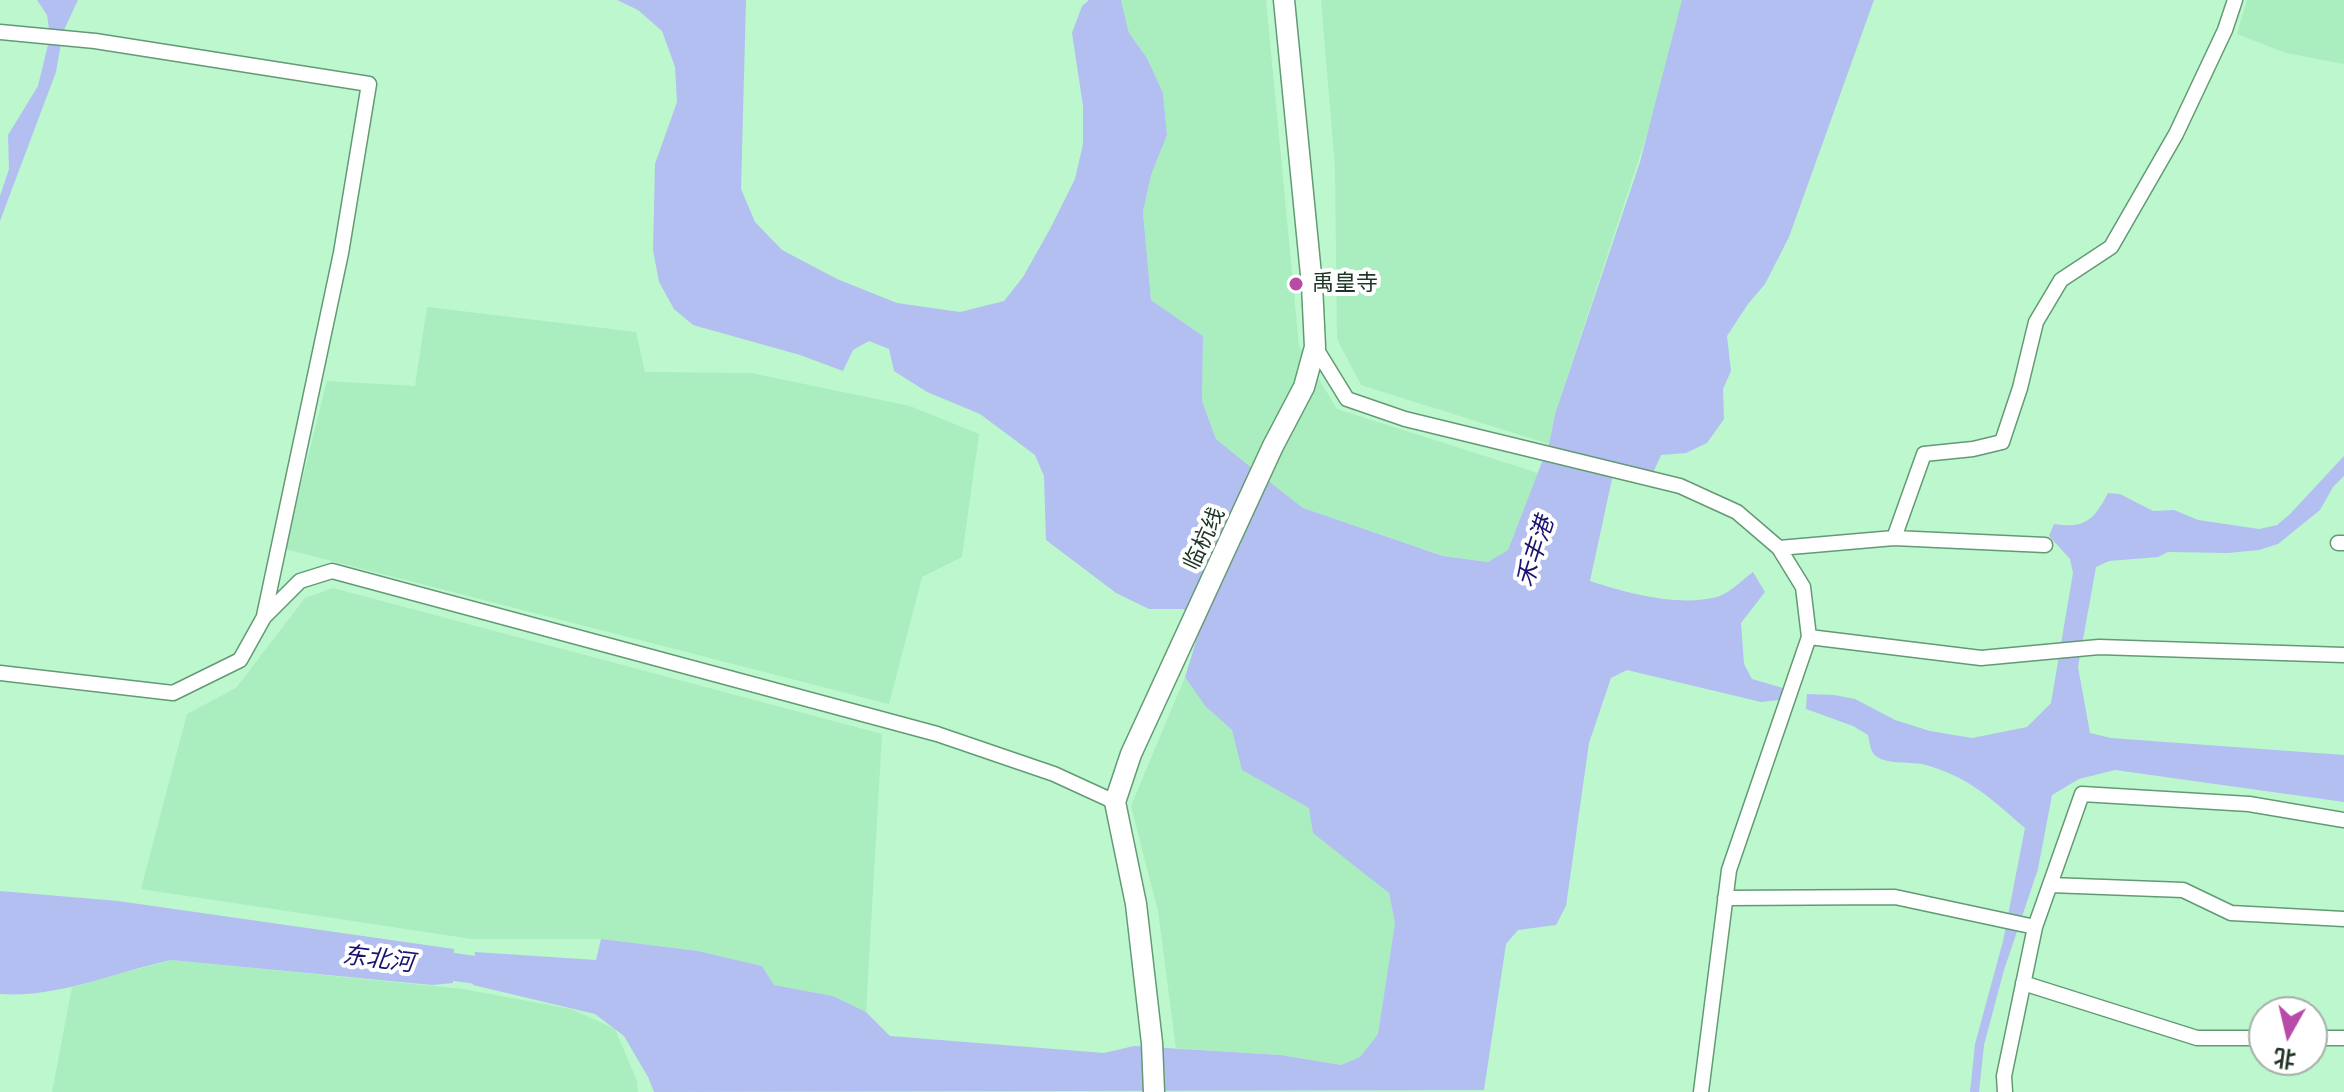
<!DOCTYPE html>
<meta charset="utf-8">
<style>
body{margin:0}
#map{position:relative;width:2344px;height:1092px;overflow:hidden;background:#bcf7ce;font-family:"Fira Sans","Noto Sans SC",sans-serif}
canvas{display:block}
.north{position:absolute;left:2248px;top:996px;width:80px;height:80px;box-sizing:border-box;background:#fff;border:2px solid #a5afa8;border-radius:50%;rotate:188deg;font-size:22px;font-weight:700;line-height:32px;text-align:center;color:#1f3626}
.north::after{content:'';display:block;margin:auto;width:28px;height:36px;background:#b84aa8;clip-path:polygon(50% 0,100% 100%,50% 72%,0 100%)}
</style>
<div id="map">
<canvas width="2344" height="1092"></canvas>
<div class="north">北</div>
</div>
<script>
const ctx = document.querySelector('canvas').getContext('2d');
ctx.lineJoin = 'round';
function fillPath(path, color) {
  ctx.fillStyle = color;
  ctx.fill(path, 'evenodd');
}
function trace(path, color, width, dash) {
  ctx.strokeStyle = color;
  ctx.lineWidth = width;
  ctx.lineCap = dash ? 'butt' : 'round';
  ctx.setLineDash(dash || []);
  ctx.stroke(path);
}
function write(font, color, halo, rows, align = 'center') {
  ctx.font = font + ' "Fira Sans","Noto Sans SC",sans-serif';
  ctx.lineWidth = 8;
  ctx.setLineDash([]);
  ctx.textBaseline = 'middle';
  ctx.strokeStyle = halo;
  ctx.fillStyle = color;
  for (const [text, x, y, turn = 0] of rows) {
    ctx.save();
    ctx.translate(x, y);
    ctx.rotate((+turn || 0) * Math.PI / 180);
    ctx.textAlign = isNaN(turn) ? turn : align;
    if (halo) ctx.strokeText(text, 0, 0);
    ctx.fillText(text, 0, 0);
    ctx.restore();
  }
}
fillPath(new Path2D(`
 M1121 0H1266L1299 346 1337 409 1538 473 1508 550 1489 562 1444 556 1303 508 1216 439 1202 401 1203 336 1151 300 1143 212 1151 175 1167 135 1163 93 1147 58 1129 33Z
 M1321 0H1686L1651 122 1555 414 1549 444 1361 385 1337 339 1335 167Z
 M2247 0H2344V64L2286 53 2237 34Z
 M427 307 636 332 645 372 751 373 910 406 979 434 962 557 922 577 889 704 285 549 327 381 415 386Z
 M333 588 882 734 866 1012 833 996 774 985 762 966 698 951 601 939H472L141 889 187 714 236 688 305 598Z
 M1185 677 1205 706 1232 730 1243 770 1309 808 1352 862 1389 893 1395 922 1378 1034 1360 1057 1341 1065 1281 1055 1176 1048 1158 911 1131 806Z
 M171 960 463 989 571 1009 615 1029 637 1081 638 1092H52L72 987Z`), '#aaedbe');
fillPath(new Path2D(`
 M37 0H78L63 32 56 72 0 221V196L9 169 8 135 38 86 50 36 47 15Z
 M617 0H746L741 189 755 222 782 250 837 279 897 303 960 312 1004 301 1023 277 1050 229 1075 179 1083 144V106L1072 33 1082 6 1089 0H1121L1129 33 1147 58 1163 93 1167 135 1151 175 1143 212 1151 300 1203 336 1202 401 1216 439 1247 464 1303 508 1443 556 1488 562 1508 550 1549 444 1555 414 1640 162 1682 0H1874L1789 237 1765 284 1748 304 1727 336 1731 371 1723 389 1724 419 1707 443 1686 453 1661 455 1653 473 1628 465 1612 479 1590 581C1627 593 1678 607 1717 597 1729 594 1743 579 1753 572L1765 592 1741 623 1744 664 1752 679 1783 688 1779 700 1761 702 1627 670 1611 678 1589 743 1566 906 1556 925 1518 930 1506 944 1484 1090 654 1092 648 1077 624 1036 595 1014 473 985 475 952 596 960 601 939 698 951 762 966 774 985 833 996 866 1012 890 1036 1104 1053 1134 1046 1281 1055 1341 1065 1360 1057 1378 1034 1395 923 1389 893 1313 833 1309 808 1242 770 1232 730 1205 706 1185 677 1202 622 1183 609H1149L1116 593 1046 540 1044 476 1035 455 980 414 927 392 894 371 889 349 869 341 853 350 843 371 800 355 693 325 674 309 659 282 653 250 655 164 677 102 675 67 662 31 638 10Z
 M2344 456V476L2333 487 2320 510 2278 544 2259 550 2228 553 2168 552 2158 557 2109 561 2096 567 2078 667 2090 733 2111 738 2344 755V802L2115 770 2079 779 2052 795 2038 869 2004 970 1984 1045 1979 1092H1970L1975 1044 2003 941 2025 828C1991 799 1971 778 1926 765 1911 761 1890 765 1877 757 1870 752 1870 744 1868 735L1853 726 1806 709 1807 694 1834 695 1855 699 1895 720 1930 731 1972 738 2027 727 2051 703 2073 573 2070 559 2049 536 2054 524C2085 529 2094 520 2108 493L2120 494 2153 511 2174 510 2198 520 2259 529 2277 525 2290 514Z
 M0 891 118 901 454 949 453 983 432 985 171 960C116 972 58 998 0 994Z`), '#b3bff1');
trace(new Path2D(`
 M418 962 512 975`), '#b3bff1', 28);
const street = new Path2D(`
 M0 32 95 41 369 84 341 253 264 616
 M1315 347 1347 399 1405 419 1680 486 1737 512 1779 548 1803 587 1809 637 1729 870 1701 1092
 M1894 538 1924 454 1973 449 2002 442 2020 388 2036 322 2061 280 2111 247 2176 134 2225 30 2235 0
 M2338 543H2344
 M1779 548 1894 538 2045 545
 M1809 637 1981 658 2099 647 2344 655
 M0 673 173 693 240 660 264 617 300 581 332 571 937 734 1054 774 1115 802
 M2050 885 2183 890 2231 913 2344 919
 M1725 898 1895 897 2035 927
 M2023 983 2197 1038H2264
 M2312 1038H2344
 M2005 1092 2004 1076 2035 927 2082 794 2249 804 2344 820`);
const secondary = new Path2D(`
 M1154 1092 1152 1043 1136 904 1115 802 1131 754 1273 446 1304 387 1315 347 1312 285 1284 0`);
trace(street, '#629a74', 17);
trace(secondary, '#629a74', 23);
trace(street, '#fff', 14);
trace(secondary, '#fff', 20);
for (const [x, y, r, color] of [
 [1296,284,8,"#b84aa8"]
]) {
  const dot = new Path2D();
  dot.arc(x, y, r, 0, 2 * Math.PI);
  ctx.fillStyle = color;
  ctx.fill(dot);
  trace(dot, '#fff', 3);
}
write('22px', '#1f3626', '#fff', [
 ["禹皇寺",1312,284]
], 'left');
write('22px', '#1f3626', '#fff', [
 ["临杭线",1205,539,-65]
]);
write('italic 24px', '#1a1371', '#fff', [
 ["禾丰港",1536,552,-72],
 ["东北河",378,960,7]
]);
</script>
